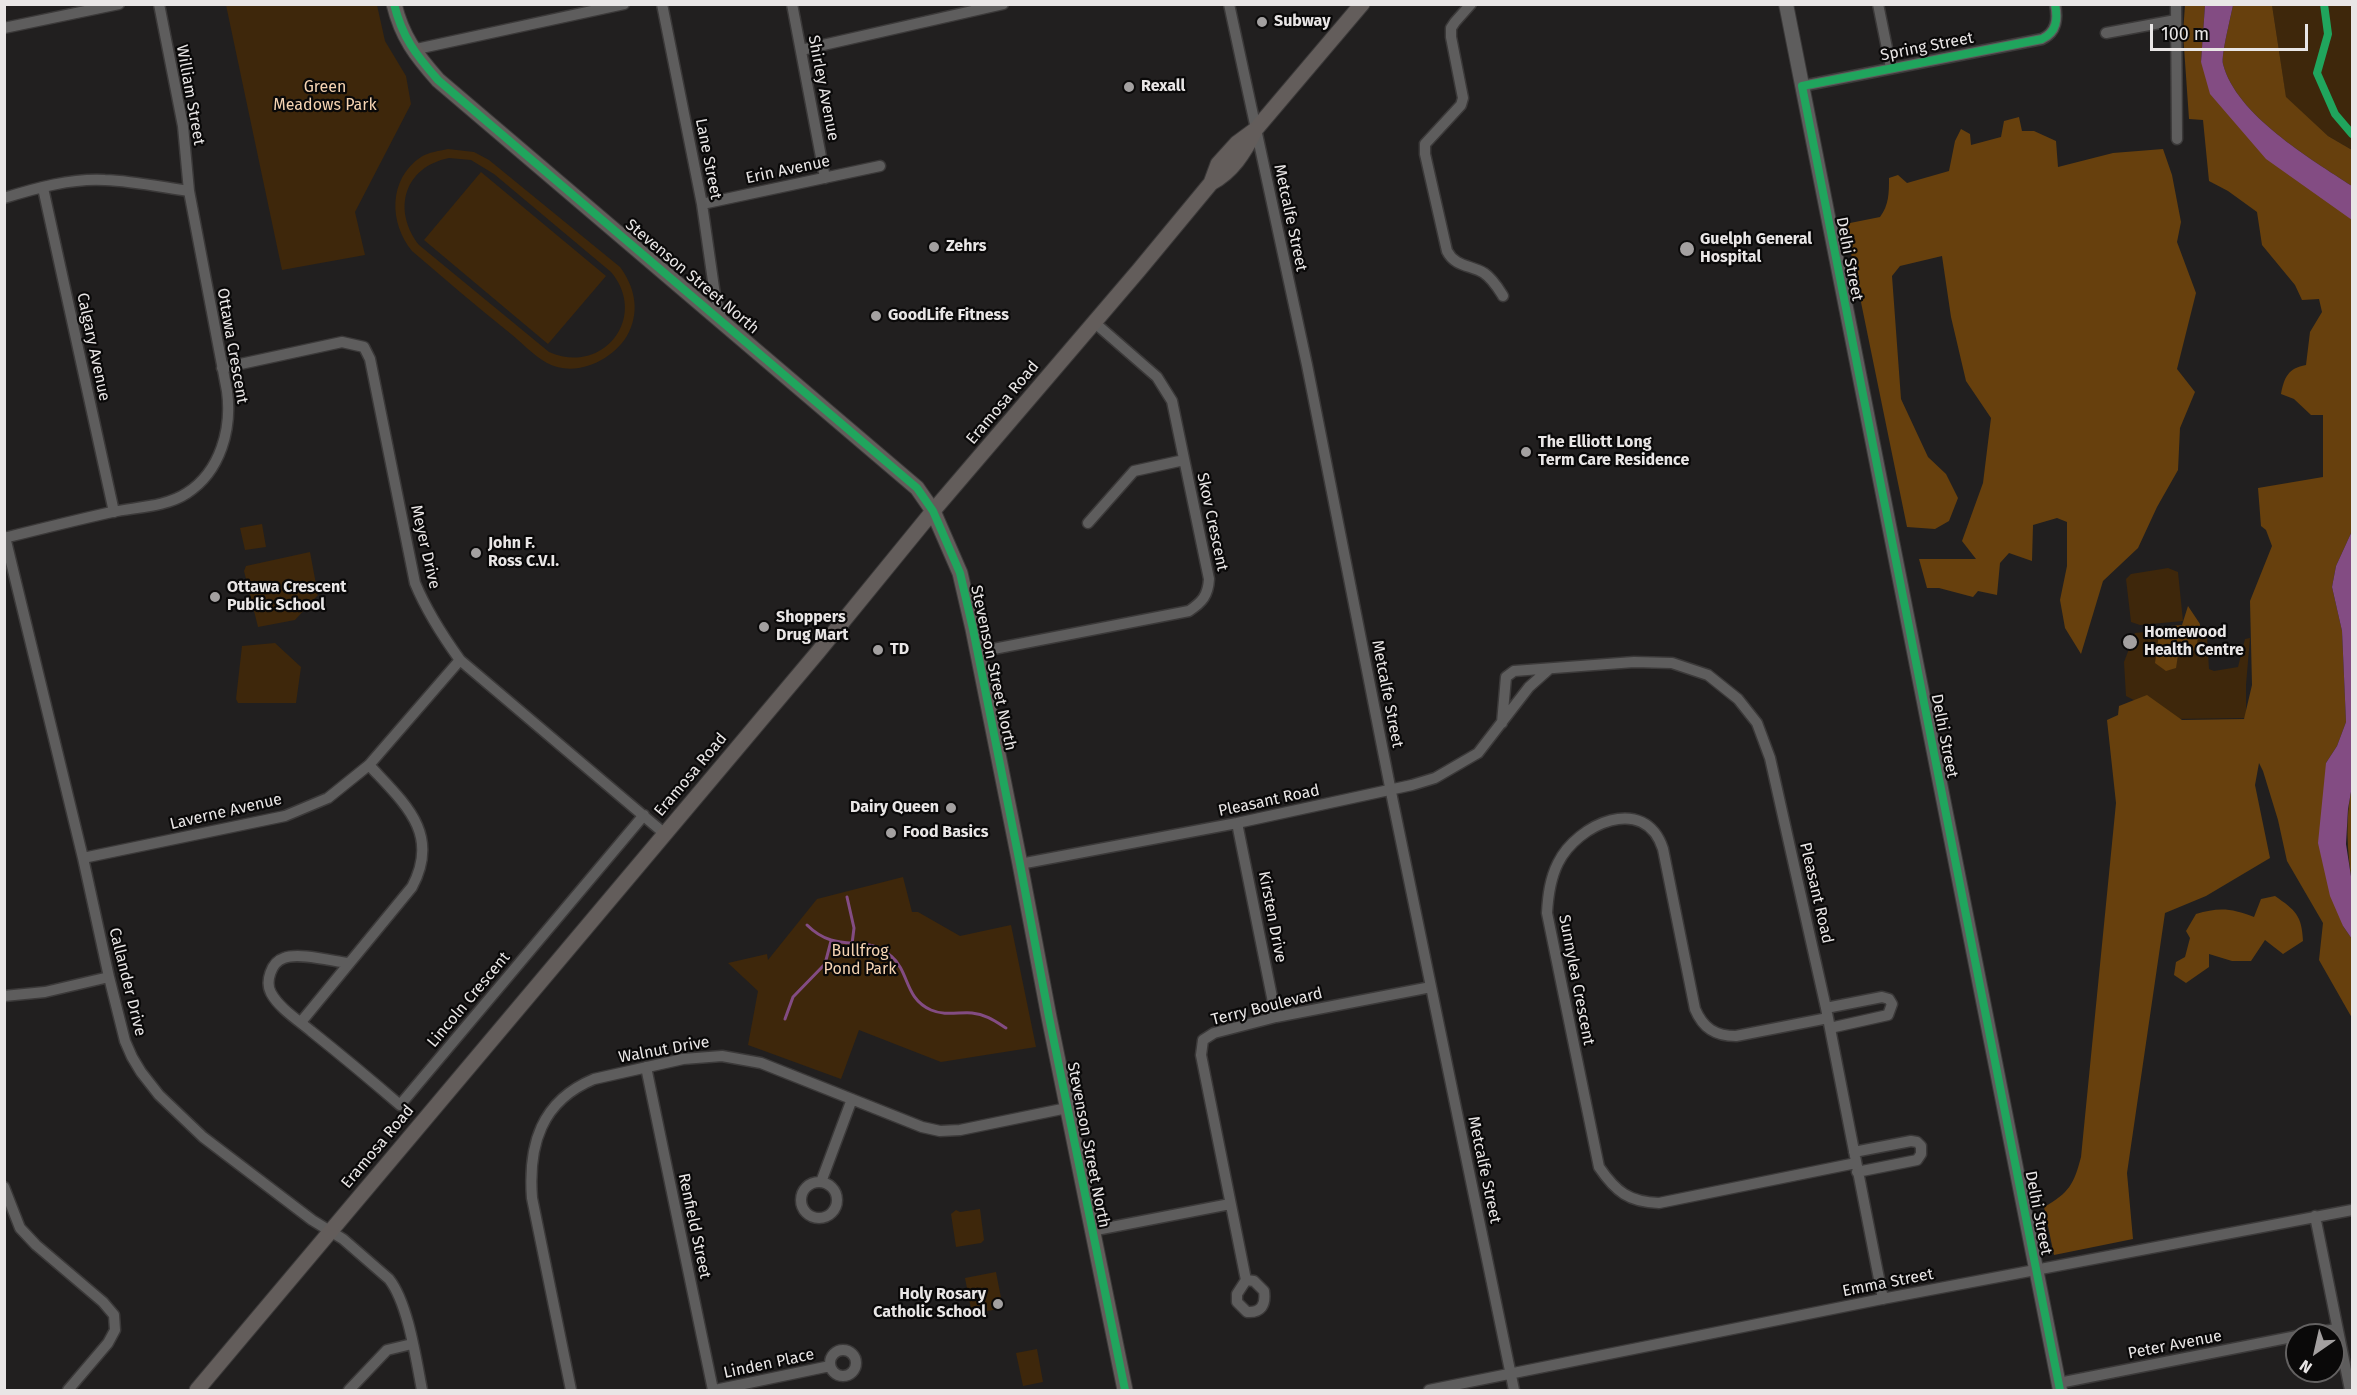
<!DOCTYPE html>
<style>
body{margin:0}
#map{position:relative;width:2357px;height:1395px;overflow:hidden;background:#211f1f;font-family:"Fira Sans",sans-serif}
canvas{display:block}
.frame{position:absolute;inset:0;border:6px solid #e9e6e6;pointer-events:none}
.north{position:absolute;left:2285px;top:1323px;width:60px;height:60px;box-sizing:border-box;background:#0a0909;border:2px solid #636161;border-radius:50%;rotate:214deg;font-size:16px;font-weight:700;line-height:24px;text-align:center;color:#e9e6e6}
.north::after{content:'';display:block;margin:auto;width:21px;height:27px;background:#a3a0a0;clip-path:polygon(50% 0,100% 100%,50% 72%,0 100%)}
.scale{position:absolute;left:2150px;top:24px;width:158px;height:27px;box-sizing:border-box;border:3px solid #e9e6e6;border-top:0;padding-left:8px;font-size:18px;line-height:21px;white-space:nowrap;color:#e9e6e6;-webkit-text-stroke:4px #0a0909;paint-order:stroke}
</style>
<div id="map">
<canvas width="2357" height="1395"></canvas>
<div class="frame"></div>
<div class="north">N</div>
<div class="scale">100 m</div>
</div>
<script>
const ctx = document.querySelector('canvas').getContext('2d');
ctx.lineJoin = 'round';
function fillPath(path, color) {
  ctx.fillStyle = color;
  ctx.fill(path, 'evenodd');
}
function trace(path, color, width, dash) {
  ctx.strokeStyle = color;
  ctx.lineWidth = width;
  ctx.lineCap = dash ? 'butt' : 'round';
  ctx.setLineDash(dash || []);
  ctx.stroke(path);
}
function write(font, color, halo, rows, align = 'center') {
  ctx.font = font + ' "Fira Sans",sans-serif';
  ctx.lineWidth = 4.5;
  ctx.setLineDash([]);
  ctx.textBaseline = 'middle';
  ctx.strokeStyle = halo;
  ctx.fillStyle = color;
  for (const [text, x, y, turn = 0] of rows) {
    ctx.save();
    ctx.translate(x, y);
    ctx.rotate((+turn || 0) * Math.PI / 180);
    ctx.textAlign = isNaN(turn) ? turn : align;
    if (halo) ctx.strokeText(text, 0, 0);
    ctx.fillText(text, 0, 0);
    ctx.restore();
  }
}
fillPath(new Path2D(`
 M226 5H377L385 41 406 76 411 104 355 212 365 255 282 270Z
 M2272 5H2352V150L2328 136 2286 98Z
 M448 149 474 152 489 160 620 267C634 286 640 309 629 332 616 359 576 379 547 363 534 356 522 343 511 334 477 307 445 279 412 251 389 223 388 179 421 157 429 152 439 151 448 149ZM449 158 471 160 494 174 611 272C649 317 603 376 549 352L419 245C392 210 404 167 449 158Z
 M481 172 606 276 548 344 424 240Z
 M262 524 266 547 245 550 240 528Z
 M310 552 318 595 295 620 258 627 244 571 246 566Z
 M2168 568 2178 572 2183 621 2140 625 2131 622 2126 579 2131 574Z
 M2184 628 2207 638 2209 669 2214 671 2238 667 2245 639 2250 638 2246 685V718L2171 719 2126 696 2124 662 2135 633Z
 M275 643 301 667 296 703H238L236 699 242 646Z
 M903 877 912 912H918L960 936 1011 925 1036 1047 941 1062 859 1030 841 1079 748 1045 758 991 728 963 767 954 768 960 817 899Z
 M980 1209 984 1240 981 1243 956 1247 951 1214 956 1210 960 1212Z
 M996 1272 1003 1308 972 1314 965 1278Z
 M1037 1349 1043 1382 1023 1386 1016 1353Z`), '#3e270b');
fillPath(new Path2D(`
 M2185 5H2205L2201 62 2352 220V531L2336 566 2332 587 2342 631 2346 722 2337 746 2326 763 2343 926 2352 939V1018L2319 960 2323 923 2287 861 2278 820 2263 771 2259 763 2255 785 2270 858 2206 896 2165 913 2127 1173 2133 1239 2054 1255 2044 1207C2069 1193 2074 1184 2081 1157L2116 803 2107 720 2118 715 2119 706 2147 695 2182 720 2244 719 2252 685 2250 601 2272 546 2266 530 2261 526 2258 488 2323 477V415H2311L2294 399 2281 394C2284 378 2288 368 2306 365L2310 332 2322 312 2319 299 2302 300 2295 285 2262 245 2257 212 2228 191 2209 181 2203 120 2189 119 2183 33Z
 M2233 5H2272L2286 97 2328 136 2352 150V186C2311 159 2236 115 2223 64 2221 55 2231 16 2233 5Z
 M2019 117 2022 131H2034L2056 141 2058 167 2113 153 2163 149 2172 175 2181 222 2177 242 2196 293 2177 369 2195 392 2180 428 2178 470 2157 507 2138 548 2103 581 2081 654 2065 628 2060 600 2067 566V522L2057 518 2033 525 2032 561 2009 553 2000 563 1997 595 1978 591 1973 597 1939 588H1927L1919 559H1976L1962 541 1983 483 1991 418 1966 381 1951 317 1942 256 1900 266 1892 276 1901 399 1928 457 1946 474 1958 498 1949 521 1935 529 1907 527 1845 224 1880 217C1889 205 1889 193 1889 178L1898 175 1907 183 1949 171 1955 141 1961 129 1970 134 1971 145 2001 137 2004 121Z
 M2188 606 2200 624 2196 650 2178 655 2176 668 2166 671 2155 663 2160 627 2182 625Z
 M2352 786V883C2347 848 2345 821 2352 786Z
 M2275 896C2295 910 2302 915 2303 941L2283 954 2265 940 2251 961H2232L2209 954V967L2186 983 2174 975 2176 962 2185 957 2190 938 2186 931 2196 914C2218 907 2232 908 2254 917L2261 899Z`), '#67400d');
fillPath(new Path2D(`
 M2205 5H2233C2231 16 2221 55 2223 64 2236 115 2311 159 2352 186V220L2266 159 2210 94 2201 62Z
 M2352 531V786L2348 809 2346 844 2352 883V939L2343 926 2330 896 2318 843 2326 763 2337 746 2346 722 2342 631 2332 587 2336 566Z`), '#834c83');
trace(new Path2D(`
 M847 897 854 928 852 944
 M807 925C838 956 865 932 891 956 910 972 904 998 931 1010 945 1016 958 1012 972 1013 985 1014 995 1021 1006 1028
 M785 1019 793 997 825 964 831 941`), '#834c83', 3);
const minor = new Path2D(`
 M662 4 702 204 715 295 722 320
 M792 4 825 178
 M1229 4 1307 365 1393 802 1514 1390
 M1471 4 1455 22 1451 28V37L1463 98 1461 105 1425 144V154L1447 251C1455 267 1471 265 1484 273 1493 279 1498 288 1503 296
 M1878 4 1891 68
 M2176 4 2177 139
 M4 28 119 4
 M2106 33 2176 20
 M412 50 624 4
 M801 50 1003 4
 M1802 86 2042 39C2057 32 2058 19 2055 4
 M43 188 114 512
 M4 198C36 188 72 178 105 180 133 181 161 187 189 191
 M702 204 880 166
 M222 368 342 342 364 347 370 359 415 583C427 612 442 635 460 660L665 834
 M1088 523 1134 471 1184 460
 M5 537 83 858 109 977 125 1041 132 1057 141 1072 159 1095 203 1137 312 1220 343 1239 389 1279C408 1303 416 1359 422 1390
 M4 538C40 529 76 520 112 512 136 507 166 507 187 493 221 471 232 428 227 391L189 191 183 126 159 4
 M978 652 1189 611C1202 602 1208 596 1209 579L1172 401 1157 377 1095 323
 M1502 723 1506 677 1514 671 1634 662 1672 663 1708 675 1738 699 1757 723 1770 758 1826 1008 1883 1299
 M1237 823 1276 1017
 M83 858 285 816 328 798 369 765 460 660
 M1020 864 1237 823 1412 785 1435 778 1478 753 1529 687 1548 670
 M348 963C332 961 298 952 284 958 271 962 265 982 271 993 279 1008 298 1020 311 1031 341 1055 371 1080 400 1105L644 815
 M4 996 45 992 109 977
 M1826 1008 1882 997 1889 999 1892 1004 1888 1015 1830 1028
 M1828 1018 1736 1036C1715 1036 1703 1028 1695 1009L1663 849C1645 793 1577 824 1558 863 1550 879 1548 895 1547 913L1599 1167C1616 1192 1629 1202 1659 1203L1856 1163
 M301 1022 412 887C441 833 404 803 369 765
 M646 1067 713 1390
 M1854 1152 1911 1141 1917 1142 1921 1146V1154L1917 1160 1857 1172
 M821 1182 852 1099
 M801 1200a18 18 0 1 1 36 0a18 18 0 1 1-36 0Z
 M4 1187 20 1228 36 1245 103 1302 114 1315 115 1330 108 1343 68 1390
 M2315 1216 2350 1390
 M1091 1231 1230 1204
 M1246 1280 1254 1281 1264 1291C1266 1305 1261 1313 1247 1312L1237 1302V1294L1246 1280 1201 1055 1203 1040 1214 1033 1276 1017 1431 987
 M2303 1335 2336 1329
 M830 1363a13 13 0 1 1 26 0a13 13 0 1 1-26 0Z
 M2059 1383 2297 1336
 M349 1390 387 1350 412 1344
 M571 1390 532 1198C528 1145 541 1101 594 1079L683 1059 722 1056 761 1063 922 1127 940 1131 960 1130 1067 1108
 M715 1390 830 1366
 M1429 1390 1882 1299 2352 1210`);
const tertiary = new Path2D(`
 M1786 4 2060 1390`);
const secondary = new Path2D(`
 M394 4C402 37 416 55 438 80L917 488 933 511 960 573 973 629 1020 864 1049 1017 1125 1390
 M1211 183C1232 172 1244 153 1255 131
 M197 1390 818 652 933 511 1139 270 1211 183 1218 164 1237 143 1256 129 1362 4`);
trace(minor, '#3b3939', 13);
trace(tertiary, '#3b3939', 16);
trace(secondary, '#3b3939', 17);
trace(minor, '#5e5d5d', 10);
trace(tertiary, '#5e5d5d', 14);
trace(secondary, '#635d5b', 15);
trace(new Path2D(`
 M394 4C402 37 416 55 438 80L917 488 933 511 960 573 973 629 1020 864 1049 1017 1125 1390
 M2055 4C2058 19 2057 32 2042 39L1802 86 2060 1390
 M2324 4 2328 34 2317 73 2335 114 2352 134`), '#20a55d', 8);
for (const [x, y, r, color] of [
 [1262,22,6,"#a3a0a0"],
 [1129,87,6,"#a3a0a0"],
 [934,247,6,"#a3a0a0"],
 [1687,249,8,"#a3a0a0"],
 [876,316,6,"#a3a0a0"],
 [1526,452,6,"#a3a0a0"],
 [476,553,6,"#a3a0a0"],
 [215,597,6,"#a3a0a0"],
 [764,627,6,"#a3a0a0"],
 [2130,642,8,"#a3a0a0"],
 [878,650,6,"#a3a0a0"],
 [951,808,6,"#a3a0a0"],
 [891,833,6,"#a3a0a0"],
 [998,1304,6,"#a3a0a0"]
]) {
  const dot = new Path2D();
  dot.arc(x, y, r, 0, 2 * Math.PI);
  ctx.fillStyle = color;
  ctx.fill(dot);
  trace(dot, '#0a0909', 2);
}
write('bold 16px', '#e9e6e6', '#0a0909', [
 ["Subway",1274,22],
 ["Rexall",1141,87],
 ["Guelph General",1700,240],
 ["Hospital",1700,258],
 ["Zehrs",946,247],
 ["GoodLife Fitness",888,316],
 ["The Elliott Long",1538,443],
 ["Term Care Residence",1538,461],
 ["John F.",488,544],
 ["Ross C.V.I.",488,562],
 ["Ottawa Crescent",227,588],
 ["Public School",227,606],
 ["Shoppers",776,618],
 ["Drug Mart",776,636],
 ["Homewood",2144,633],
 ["Health Centre",2144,651],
 ["TD",890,650],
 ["Dairy Queen",939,808,"right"],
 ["Food Basics",903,833],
 ["Holy Rosary",986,1295,"right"],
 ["Catholic School",986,1313,"right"]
], 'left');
write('16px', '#e9e6e6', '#0a0909', [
 ["Spring Street",1927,47,-11],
 ["Shirley Avenue",823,88,79],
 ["William Street",190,95,80],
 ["Lane Street",708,159,79],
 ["Erin Avenue",788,170,-12],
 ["Metcalfe Street",1290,218,78],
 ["Delhi Street",1849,259,79],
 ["Stevenson Street North",692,277,40],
 ["Ottawa Crescent",232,346,80],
 ["Calgary Avenue",93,347,78],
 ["Eramosa Road",1003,403,-50],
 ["Skov Crescent",1212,522,78],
 ["Meyer Drive",425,547,77],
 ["Stevenson Street North",993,668,78],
 ["Metcalfe Street",1387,694,79],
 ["Delhi Street",1944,736,79],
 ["Eramosa Road",691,775,-50],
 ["Pleasant Road",1269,801,-12],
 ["Laverne Avenue",226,812,-13],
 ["Pleasant Road",1816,893,77],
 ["Kirsten Drive",1272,917,79],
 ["Sunnylea Crescent",1576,980,79],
 ["Callander Drive",127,982,76],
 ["Lincoln Crescent",469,1000,-50],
 ["Terry Boulevard",1267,1007,-14],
 ["Walnut Drive",664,1050,-10],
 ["Stevenson Street North",1088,1145,79],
 ["Eramosa Road",378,1147,-50],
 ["Metcalfe Street",1484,1170,78],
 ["Delhi Street",2038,1213,79],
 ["Renfield Street",694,1226,78],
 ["Emma Street",1888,1283,-11],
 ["Peter Avenue",2175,1345,-11],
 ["Linden Place",769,1364,-12]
]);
write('16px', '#f5d3b2', '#0a0909', [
 ["Green",325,88],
 ["Meadows Park",325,106],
 ["Bullfrog",860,952],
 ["Pond Park",860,970]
]);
</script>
